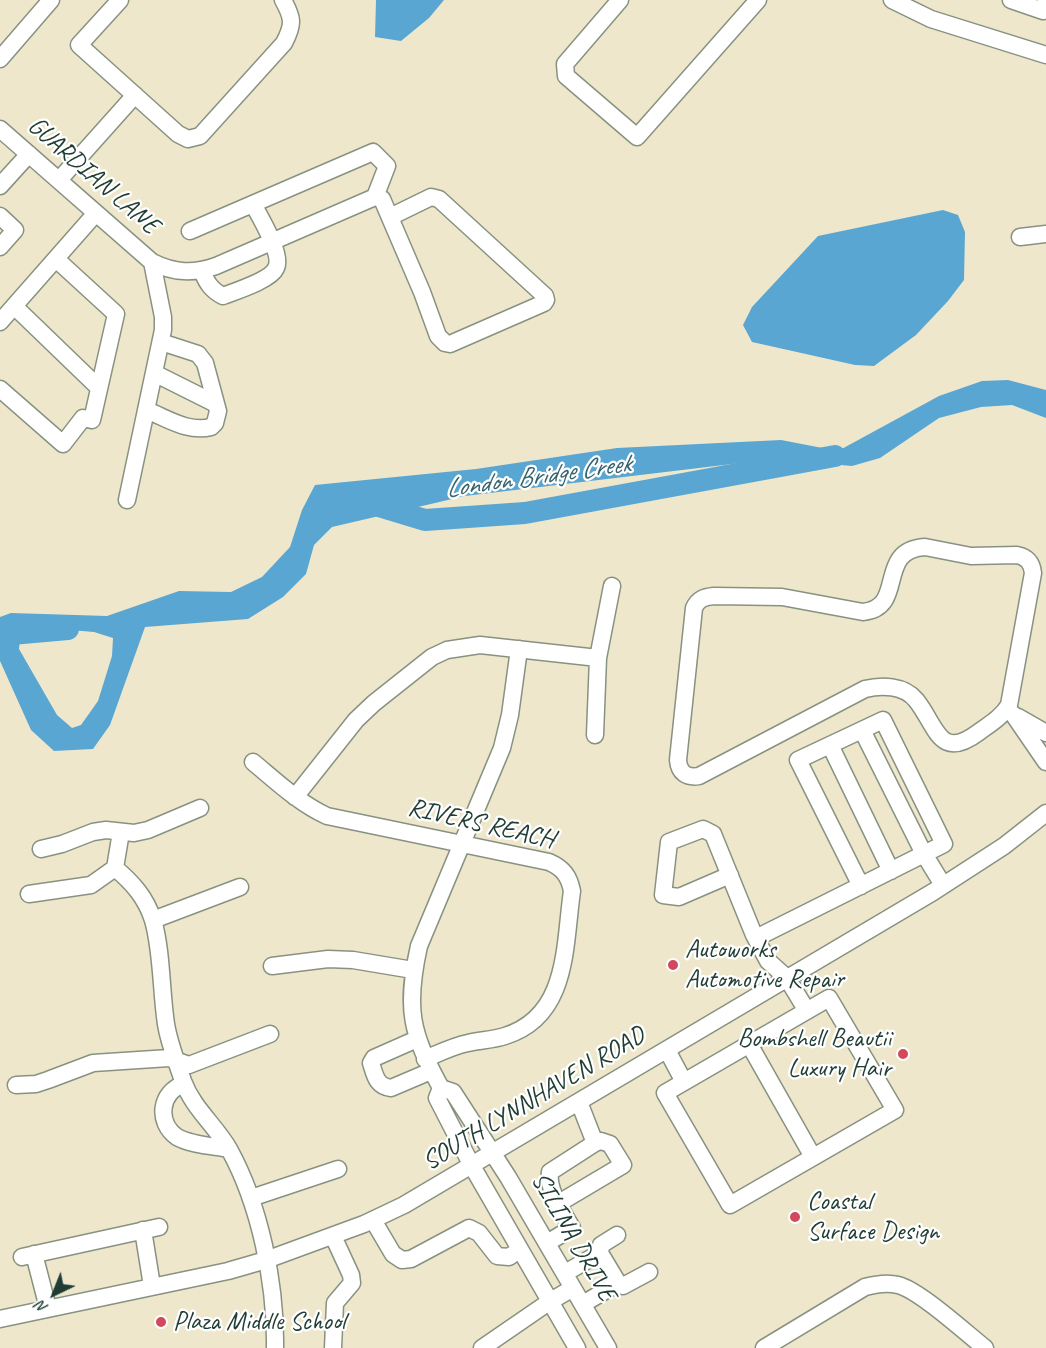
<!DOCTYPE html>
<style>
body{margin:0}
#map{position:relative;width:1046px;height:1348px;overflow:hidden;background:#efe7cc;font-family:Caveat,sans-serif}
canvas{display:block}
.north{position:absolute;left:24px;top:1264px;width:60px;height:60px;-webkit-text-stroke:4px #fff;paint-order:stroke;rotate:223deg;font-size:16px;font-weight:700;line-height:24px;text-align:center;color:#1f3d34}
.north::after{content:'';display:block;margin:auto;width:21px;height:27px;background:#1f3d34;clip-path:polygon(50% 0,100% 100%,50% 72%,0 100%)}
</style>
<div id="map">
<canvas width="1046" height="1348"></canvas>
<div class="north">N</div>
</div>
<script>
const ctx = document.querySelector('canvas').getContext('2d');
ctx.lineJoin = 'round';
function fillPath(path, color) {
  ctx.fillStyle = color;
  ctx.fill(path, 'evenodd');
}
function trace(path, color, width, dash) {
  ctx.strokeStyle = color;
  ctx.lineWidth = width;
  ctx.lineCap = dash ? 'butt' : 'round';
  ctx.setLineDash(dash || []);
  ctx.stroke(path);
}
function write(font, color, halo, rows, align = 'center') {
  ctx.font = font + ' Caveat,sans-serif';
  ctx.lineWidth = 4.5;
  ctx.setLineDash([]);
  ctx.textBaseline = 'middle';
  ctx.strokeStyle = halo;
  ctx.fillStyle = color;
  for (const [text, x, y, turn = 0] of rows) {
    ctx.save();
    ctx.translate(x, y);
    ctx.rotate((+turn || 0) * Math.PI / 180);
    ctx.textAlign = isNaN(turn) ? turn : align;
    if (halo) ctx.strokeText(text, 0, 0);
    ctx.fillText(text, 0, 0);
    ctx.restore();
  }
}
fillPath(new Path2D(`
 M376 0H444L429 18 401 41 375 37Z
 M943 210 958 215 965 232 964 280 948 301 916 335 874 366 855 365 752 342 743 325 752 307 818 236Z
 M1008 380 1046 390V418L1012 405 981 407 939 418 880 458 852 466 774 459 465 496 332 527 314 545 306 574 283 597 248 619 145 627 110 725 93 749 54 751 31 730 0 661V617L11 613 107 616 179 591 231 592 262 577 290 547 302 510 315 485 476 469 617 448 781 440 838 451 939 396 982 381ZM70 630 94 632 113 638 112 656 98 701 81 725 72 728 57 715 19 649 20 639 28 632Z`), '#59a6d2');
trace(new Path2D(`
 M369 503 425 520 525 513 835 456
 M0 635 68 629`), '#59a6d2', 22);
const minor = new Path2D(`
 M120 0 79 45 178 134 188 139 200 136 284 43C294 24 293 18 283 0
 M620 0 565 64 566 76 637 137 758 0
 M892 0 931 19 1046 55
 M1011 0 1043 11 1046 0
 M0 59 51 0
 M0 129 152 262C174 273 193 274 216 266L375 197 382 199 422 292 438 336 445 343 450 344 544 303 546 300 545 296 439 199 431 197 390 217
 M59 180 135 95
 M0 186 29 154
 M0 216 15 230 0 247
 M190 231 373 152 387 166 375 197
 M1020 237 1046 234
 M202 271C207 283 211 290 223 296 236 291 271 280 276 268 283 255 260 217 253 204
 M14 306 99 388
 M0 322 96 213
 M154 373 216 404
 M0 389 63 444 83 418 92 420 116 314 56 259
 M146 410C167 418 188 433 211 427L215 423 218 411 205 363 198 354 161 342
 M127 500 163 330V317L152 262
 M925 547 971 556 1017 555C1027 557 1032 563 1033 573L1009 705C1002 717 990 724 979 732 939 762 937 726 916 700 904 685 881 685 865 689L699 776C687 778 679 773 678 760L694 608C698 599 704 597 714 596L782 597 863 612C907 608 875 550 925 547Z
 M519 649 510 715 502 748 419 946C405 1009 411 1033 441 1088L453 1092 508 1177 608 1348
 M1013 714 1046 762
 M1018 717 1046 733
 M595 735 598 658 612 586
 M830 745 891 871
 M253 762C277 782 299 803 327 816L549 862C563 868 569 876 572 891 564 946 569 1016 505 1036 493 1040 480 1040 468 1043 453 1046 439 1053 425 1059
 M295 797 356 720 374 703 432 657 447 650 480 645 598 658
 M121 832 115 868C133 883 146 898 153 920 162 951 161 991 166 1024 169 1043 177 1063 183 1081 193 1108 215 1125 229 1149 260 1205 276 1284 275 1348
 M41 849 62 844 93 832 106 830 134 833 148 830 200 808
 M730 875 679 897 663 895 669 842 703 829 713 834 754 935 768 961 787 978 807 1011
 M861 886 798 760 883 720 944 844 924 854 862 730
 M29 894 91 885 115 868
 M153 920 240 887
 M756 938 924 854 943 885
 M272 966 328 959 353 960 413 970
 M829 998 895 1110 730 1205 665 1093Z
 M417 1039 374 1058 371 1063C375 1075 376 1086 391 1088L431 1071
 M749 1044 813 1157
 M667 1050 684 1082
 M184 1084C160 1092 156 1122 177 1137 191 1145 213 1146 229 1149
 M16 1085 36 1084 48 1080 93 1063 169 1058 189 1065 270 1034
 M441 1088 437 1098 472 1166 577 1348
 M251 1198 338 1169
 M559 1203 623 1165 610 1144 601 1141 595 1143
 M373 1220 393 1254 402 1260 411 1259 469 1228 479 1233 497 1256 509 1257 519 1250
 M143 1230 152 1286
 M333 1236 351 1275 352 1283 335 1303 333 1348
 M547 1243 572 1228C563 1212 547 1190 550 1172L595 1143 579 1102
 M600 1253 601 1245 617 1235
 M34 1254 48 1308
 M22 1257 159 1227
 M565 1273 600 1253 618 1283 583 1304
 M618 1283 623 1286 649 1272
 M0 1319 228 1271 266 1260 364 1224 404 1205 933 892 1004 846 1046 813
 M482 1348 549 1302 573 1288
 M764 1348 865 1287C876 1284 887 1282 898 1285 919 1290 966 1333 985 1348`);
trace(minor, '#879280', 19);
trace(minor, '#fff', 16);
for (const [x, y, r, color] of [
 [673,965,6,"#d1495b"],
 [903,1054,6,"#d1495b"],
 [795,1217,6,"#d1495b"],
 [161,1322,6,"#d1495b"]
]) {
  const dot = new Path2D();
  dot.arc(x, y, r, 0, 2 * Math.PI);
  ctx.fillStyle = color;
  ctx.fill(dot);
  trace(dot, '#fff', 2);
}
write('26px', '#1f3d34', '#fff', [
 ["GUARDIAN LANE",93,176,41],
 ["RIVERS REACH",481,824,13],
 ["SOUTH LYNNHAVEN ROAD",534,1099,-31],
 ["SILINA DRIVE",573,1237,60]
]);
write('26px', '#1f3d34', '#fff', [
 ["Autoworks",685,950],
 ["Automotive Repair",685,980],
 ["Bombshell Beautii",891,1039,"right"],
 ["Luxury Hair",891,1069,"right"],
 ["Coastal",807,1202],
 ["Surface Design",807,1232],
 ["Plaza Middle School",173,1322]
], 'left');
write('italic 27px', '#33626b', '#fff', [
 ["London Bridge Creek",538,477,-8]
]);
</script>
